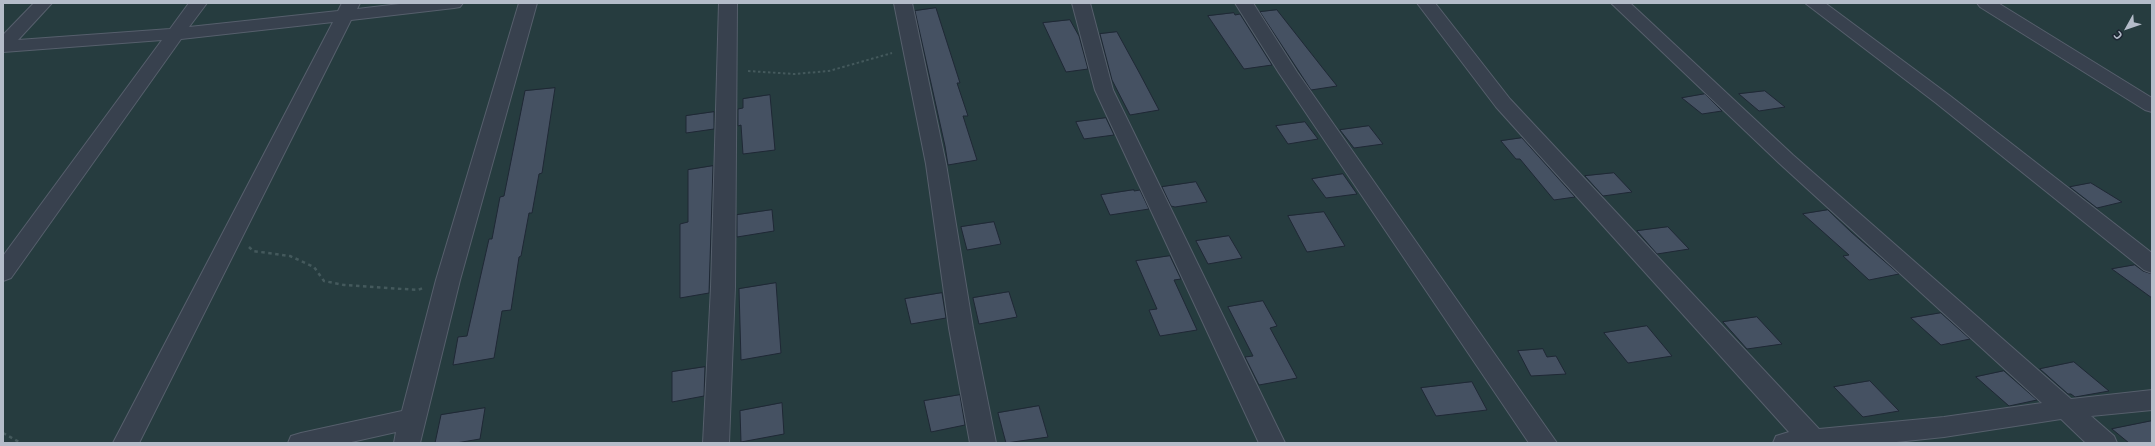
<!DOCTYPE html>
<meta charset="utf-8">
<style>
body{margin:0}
#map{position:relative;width:2155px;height:446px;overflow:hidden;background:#242f3e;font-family:"Exo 2",sans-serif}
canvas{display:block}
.frame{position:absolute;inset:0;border:4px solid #b4bcc9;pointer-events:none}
.north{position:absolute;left:2107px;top:8px;width:40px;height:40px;-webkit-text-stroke:3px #1d2633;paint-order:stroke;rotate:230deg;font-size:11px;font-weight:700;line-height:16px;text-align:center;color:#b4bcc9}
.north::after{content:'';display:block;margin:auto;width:14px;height:18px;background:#b4bcc9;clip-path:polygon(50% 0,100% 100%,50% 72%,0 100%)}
</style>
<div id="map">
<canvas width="2155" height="446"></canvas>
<div class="frame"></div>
<div class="north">С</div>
</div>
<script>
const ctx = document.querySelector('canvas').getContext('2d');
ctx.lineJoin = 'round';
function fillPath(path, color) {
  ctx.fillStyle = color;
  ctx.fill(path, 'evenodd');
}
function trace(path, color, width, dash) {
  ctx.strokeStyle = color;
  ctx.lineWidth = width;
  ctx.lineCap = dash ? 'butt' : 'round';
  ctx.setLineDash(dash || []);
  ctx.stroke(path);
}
fillPath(new Path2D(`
 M3 3H2152V443H3Z`), '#263c3f');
const building = new Path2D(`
 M936 8 960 83H957L968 116H963L977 160 948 165 945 146 915 11Z
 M1277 10 1325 71 1337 86 1311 90 1260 12Z
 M1234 13 1235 15 1240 14 1272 65 1244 69 1208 16Z
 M1070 20 1079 36 1088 69 1066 72 1043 23Z
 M1117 32 1140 74 1159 110 1130 115 1112 80 1100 34Z
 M555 88 542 173 539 174 532 213H529L521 256 519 257 511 310 502 311 494 358 453 365 458 337 467 336 489 239H492L500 197 504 196 525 91Z
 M1765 91 1785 107 1759 111 1739 94Z
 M1705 94 1722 111 1702 114 1682 98Z
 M770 95 775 150 743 154 741 125 738 126V109L743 108V99Z
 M714 112V129L686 133V116Z
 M1106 118 1114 135 1084 139 1076 122Z
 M1305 122 1318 139 1288 144 1276 126Z
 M1369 126 1383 144 1354 148 1340 130Z
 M1522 138 1575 197 1554 200 1520 159H1516L1501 141Z
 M713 166 709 293 680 298V224L688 222V170Z
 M1614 173 1632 192 1603 196 1585 176Z
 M1343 174 1357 194 1326 198 1312 179Z
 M1196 182 1207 202 1175 207 1171 206 1162 187Z
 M2091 183 2122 202 2097 208 2070 187Z
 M1134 190V191L1140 190 1149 209 1110 215 1101 195Z
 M772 210 774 231 737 237V215Z
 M1828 210 1851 232 1899 274 1869 280 1843 256 1849 255 1803 214Z
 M1324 212 1345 246 1307 252 1288 216Z
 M994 222 1001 244 967 250 961 227Z
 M1668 227 1689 249 1657 254 1637 231Z
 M1229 236 1242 258 1208 264 1196 241Z
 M1170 256 1181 279 1174 280 1197 330 1160 336 1149 310 1157 309 1136 261Z
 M2135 265 2143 271 2152 274V298L2112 269Z
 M776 283 781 353 741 360 739 289Z
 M1009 292 1017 317 979 324 973 298Z
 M942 293 946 318 911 324 905 299Z
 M1263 301 1277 326 1270 328 1297 378 1259 385 1245 357 1253 356 1228 307Z
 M1941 313 1970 339 1941 345 1911 318Z
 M1757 317 1782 344 1747 349 1723 322Z
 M1647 326 1672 356 1628 363 1604 333Z
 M1543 349 1547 357 1556 356 1566 374 1531 376 1518 351Z
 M2074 362 2109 391 2075 397 2071 394H2068L2040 369Z
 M705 367 704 396 672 402V372Z
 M2004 371 2037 400 2009 406 1976 377Z
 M1870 381 1899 411 1863 417 1834 387Z
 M1472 382 1487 410 1436 416 1421 388Z
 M960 395 965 425 931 432 924 401Z
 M782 403 784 434 741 442 740 411Z
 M1039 406 1048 437 1006 443 998 413Z
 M485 408 480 439 456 443H435L441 415Z
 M2152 421V443H2129L2112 429Z`);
fillPath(building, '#455162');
trace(building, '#1f2835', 1);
const street = new Path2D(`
 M34 3H52L18 40 170 29 189 3H207L189 27 338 11 342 3H360L357 9 408 3H463L460 7 454 8 351 20 139 443H113L333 22 181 39 11 278 3 281V256L162 40 3 52V35Z
 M519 3H537L460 280 420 443H394L396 432 347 443H288L291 436 301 433 402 411 436 280Z
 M719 3H737L735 287 729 443H703L711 287Z
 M894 3H912L946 164 973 328 996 443H970L949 328 926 164Z
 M1072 3H1090L1113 90 1285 443H1259L1095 90Z
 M1235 3H1253L1297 72 1557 443H1529L1279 73Z
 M1417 3H1435L1510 99 1819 429 1944 417 2042 403 1779 163 1611 3H1630L1793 155 2071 399 2152 390V410L2091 416 2114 436 2117 443H2086L2061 419 1944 437 1887 443H1773L1776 436 1789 432 1496 107Z
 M1805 3H1825L1949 95 2152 253V273L2144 270 1936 103Z
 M1977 3H1998L2152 98V112L2145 110 1980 7Z`);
trace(street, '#565f6c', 2);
trace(new Path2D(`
 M748 71 794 74 829 71 892 53`), '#44595c', 2, [2.5, 2.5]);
trace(new Path2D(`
 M249 247 253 251 290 256 314 267 324 281 344 285 418 290 423 288
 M3 433 21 443`), '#44595c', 2.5, [3.5, 3.5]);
fillPath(street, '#38414e');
</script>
